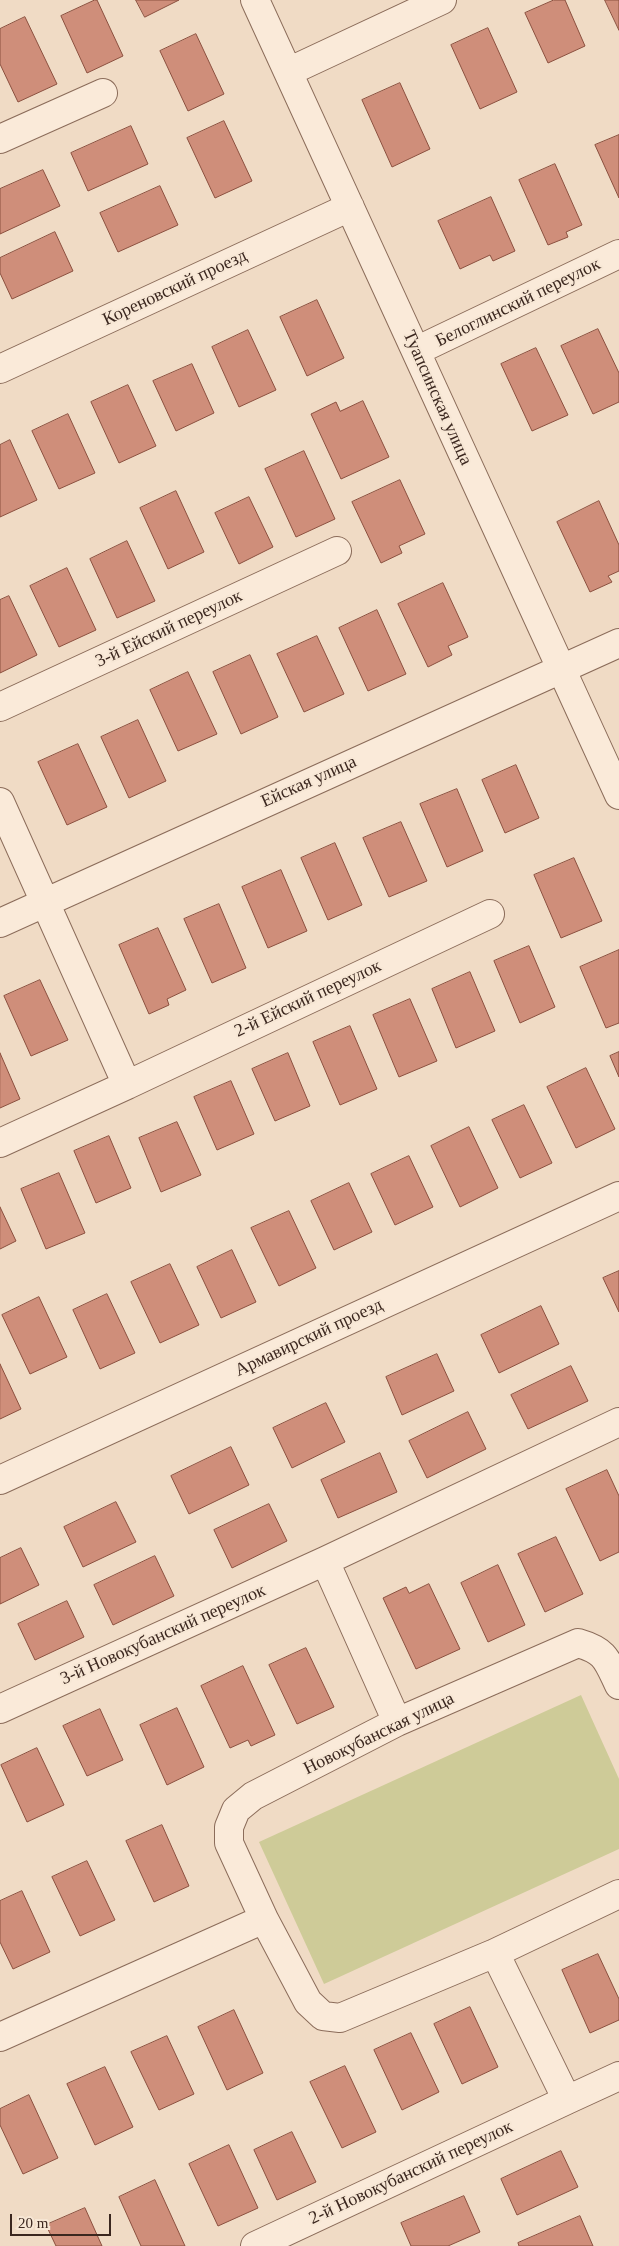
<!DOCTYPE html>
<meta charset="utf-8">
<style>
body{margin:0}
#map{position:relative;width:619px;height:2246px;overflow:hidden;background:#f0dbc5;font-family:Georgia,serif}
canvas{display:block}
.scale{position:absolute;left:10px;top:2214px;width:101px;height:22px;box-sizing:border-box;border:2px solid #3b271f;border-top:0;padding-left:6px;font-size:15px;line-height:18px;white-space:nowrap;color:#3b271f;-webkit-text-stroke:4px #f7e7d5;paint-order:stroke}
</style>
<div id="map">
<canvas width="619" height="2246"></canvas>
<div class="scale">20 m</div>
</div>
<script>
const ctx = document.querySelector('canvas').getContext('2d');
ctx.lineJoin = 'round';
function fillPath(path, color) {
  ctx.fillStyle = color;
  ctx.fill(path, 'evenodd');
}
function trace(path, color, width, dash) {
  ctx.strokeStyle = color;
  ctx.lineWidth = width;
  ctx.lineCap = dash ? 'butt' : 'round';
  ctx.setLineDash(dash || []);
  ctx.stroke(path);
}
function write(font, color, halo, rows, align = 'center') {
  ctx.font = font + ' Georgia,serif';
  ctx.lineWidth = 4;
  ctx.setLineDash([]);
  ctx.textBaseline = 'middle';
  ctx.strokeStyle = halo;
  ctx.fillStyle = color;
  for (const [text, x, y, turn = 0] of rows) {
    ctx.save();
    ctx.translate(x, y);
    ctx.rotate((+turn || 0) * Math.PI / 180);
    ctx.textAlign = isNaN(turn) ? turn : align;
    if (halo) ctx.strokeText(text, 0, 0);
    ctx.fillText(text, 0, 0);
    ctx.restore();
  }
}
fillPath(new Path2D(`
 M581 1695 619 1779V1849L324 1984 259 1842Z`), '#cecb98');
const building = new Path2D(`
 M95 0H97L123 56 87 73 61 16Z
 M136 0H179L145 17Z
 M554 0H565L585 46 548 63 525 13Z
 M605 0H619V30Z
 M25 17 57 84 18 102 0 64V29Z
 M488 28 517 92 480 109 451 45Z
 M196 34 224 94 188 111 160 51Z
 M400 83 430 149 392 167 362 100Z
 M224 121 252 181 215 198 187 138Z
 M131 126 148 164 88 191 71 153Z
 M619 135V198L595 145Z
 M555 164 582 225 566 232 568 237 548 245 519 180Z
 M43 170 60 206 0 234V189Z
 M160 186 178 225 118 252 100 213Z
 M491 197 515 251 493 261 490 255 460 269 438 221Z
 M55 232 73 271 12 299 0 273V258Z
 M317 300 344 358 307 376 280 317Z
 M598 329 619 373V402L593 414 561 346Z
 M248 330 276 390 239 407 212 347Z
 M536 348 568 415 532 431 501 364Z
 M192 364 214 413 176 431 153 381Z
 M128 385 156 446 119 463 91 402Z
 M363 401 389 457 341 479 311 414 336 402 340 411Z
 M68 414 95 473 59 489 32 431Z
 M10 440 37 500 0 517V445Z
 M304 451 335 519 296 537 265 469Z
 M400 480 425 534 399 546 402 553 381 563 352 502Z
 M176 491 204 552 168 569 140 508Z
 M249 497 273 547 239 564 215 513Z
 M599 501 619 545V571L608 576 612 582 590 592 557 522Z
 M127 541 155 601 117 618 90 559Z
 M67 568 96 630 59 647 30 586Z
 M443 583 468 637 448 646 452 655 428 667 398 604Z
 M9 596 37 655 0 673V600Z
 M377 610 406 674 368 691 339 628Z
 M317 636 344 694 304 712 277 654Z
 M250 655 278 717 241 734 213 672Z
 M188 672 217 734 178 751 150 690Z
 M138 720 166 781 129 798 101 737Z
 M78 744 107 807 67 825 38 762Z
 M516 765 539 818 505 833 482 780Z
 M457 789 483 851 447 867 420 804Z
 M401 822 427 881 389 897 363 838Z
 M335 843 362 905 328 920 301 858Z
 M574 858 602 921 561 938 534 875Z
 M281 870 307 931 268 948 242 887Z
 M219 904 246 968 212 983 184 919Z
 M158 928 186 990 167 999 169 1005 149 1014 119 945Z
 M529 946 555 1007 520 1023 494 961Z
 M619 950V1023L606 1028 580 967Z
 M470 972 495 1031 456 1048 432 989Z
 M40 980 68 1040 31 1056 4 996Z
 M410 999 437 1061 399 1077 373 1015Z
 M350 1026 377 1089 340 1105 313 1042Z
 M619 1052V1077L610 1056Z
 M0 1053 20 1099 0 1108Z
 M288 1053 310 1106 275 1121 252 1069Z
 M586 1068 615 1129 576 1148 547 1087Z
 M231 1081 254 1134 217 1150 194 1097Z
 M524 1105 552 1163 520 1178 492 1120Z
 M177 1122 201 1175 161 1192 139 1138Z
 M469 1127 498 1188 460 1207 431 1146Z
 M109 1136 131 1188 96 1203 74 1151Z
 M409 1156 433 1207 395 1225 371 1174Z
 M59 1173 85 1233 46 1249 21 1189Z
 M349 1183 372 1232 334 1250 311 1201Z
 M0 1207 16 1241 0 1249Z
 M289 1211 316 1268 279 1286 251 1228Z
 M232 1250 256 1302 221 1318 197 1267Z
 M170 1264 199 1325 160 1343 131 1282Z
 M619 1271V1312L603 1278Z
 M107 1294 135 1353 100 1369 73 1310Z
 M39 1297 67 1357 30 1374 2 1315Z
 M541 1306 559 1344 499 1373 481 1335Z
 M437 1354 454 1391 402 1415 386 1377Z
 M0 1364 21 1409 0 1419Z
 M571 1366 588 1401 528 1429 511 1395Z
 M326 1403 345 1442 292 1468 273 1428Z
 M468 1412 486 1449 427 1478 409 1441Z
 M231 1447 249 1485 189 1514 171 1476Z
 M380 1453 397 1492 338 1518 321 1480Z
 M607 1470 619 1496V1552L600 1561 566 1489Z
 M116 1502 136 1542 83 1567 64 1527Z
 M269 1504 287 1541 232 1568 214 1530Z
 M556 1537 583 1594 545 1612 518 1554Z
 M21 1548 39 1585 0 1604V1558Z
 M155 1556 174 1596 113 1625 94 1585Z
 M498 1565 525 1625 488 1642 461 1583Z
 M429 1584 460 1649 416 1669 383 1598 406 1587 409 1593Z
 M67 1601 84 1637 35 1660 18 1624Z
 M306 1648 334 1707 297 1724 269 1665Z
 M243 1666 275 1735 251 1746 248 1740 230 1748 201 1686Z
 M177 1708 204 1767 167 1785 140 1725Z
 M100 1709 123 1760 87 1776 63 1726Z
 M37 1748 64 1805 27 1822 1 1765Z
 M162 1825 189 1886 154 1902 126 1841Z
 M87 1861 115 1920 80 1936 52 1877Z
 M22 1891 50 1952 13 1969 0 1942V1901Z
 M598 1954 619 1999V2020L590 2033 562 1970Z
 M470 2007 498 2067 462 2084 434 2024Z
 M234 2010 263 2073 227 2090 198 2027Z
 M411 2033 439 2092 402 2110 374 2050Z
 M167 2036 194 2094 159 2110 131 2052Z
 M345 2066 376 2132 342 2148 310 2082Z
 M105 2067 133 2127 95 2145 67 2084Z
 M29 2095 58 2158 23 2174 0 2125V2109Z
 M292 2132 316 2182 277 2200 254 2150Z
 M229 2145 258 2208 218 2226 189 2164Z
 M561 2151 578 2187 517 2215 501 2179Z
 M155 2180 185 2246H141L119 2197Z
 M464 2196 480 2232 448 2246H411L401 2223Z
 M85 2208 102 2246H56L46 2225Z
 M580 2216 593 2246H519L518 2243Z`);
fillPath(building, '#cf8e7a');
trace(building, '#8b503f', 1);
const minor = new Path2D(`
 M255 0 619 795
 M288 72 442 0
 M0 139 103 93
 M416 351 619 254
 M0 369 350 207
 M0 707 337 551
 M0 802 127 1085 490 914
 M0 923 619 643
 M0 1143 127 1085
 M0 1480 619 1196
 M325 1561 397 1722
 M619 1685C607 1660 606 1651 578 1643L397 1722 253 1796 236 1810 229 1827V1843L264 1919 308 2002 323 2016 340 2018 495 1953 619 1894
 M0 1709 325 1561 619 1422
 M495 1953 567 2100 619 2076
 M0 2037 264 1919
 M255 2246 567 2100`);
trace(minor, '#8b6c5a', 30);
trace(minor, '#faead9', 28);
write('18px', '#3b271f', '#f7e7d5', [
 ["Кореновский проезд",175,288,-25],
 ["Белоглинский переулок",518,303,-26],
 ["Туапсинская улица",437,398,66],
 ["3-й Ейский переулок",169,629,-25],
 ["Ейская улица",309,782,-24],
 ["2-й Ейский переулок",308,999,-25],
 ["Армавирский проезд",309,1338,-25],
 ["3-й Новокубанский переулок",163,1635,-24],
 ["Новокубанская улица",379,1734,-26],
 ["2-й Новокубанский переулок",411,2173,-25]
]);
</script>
